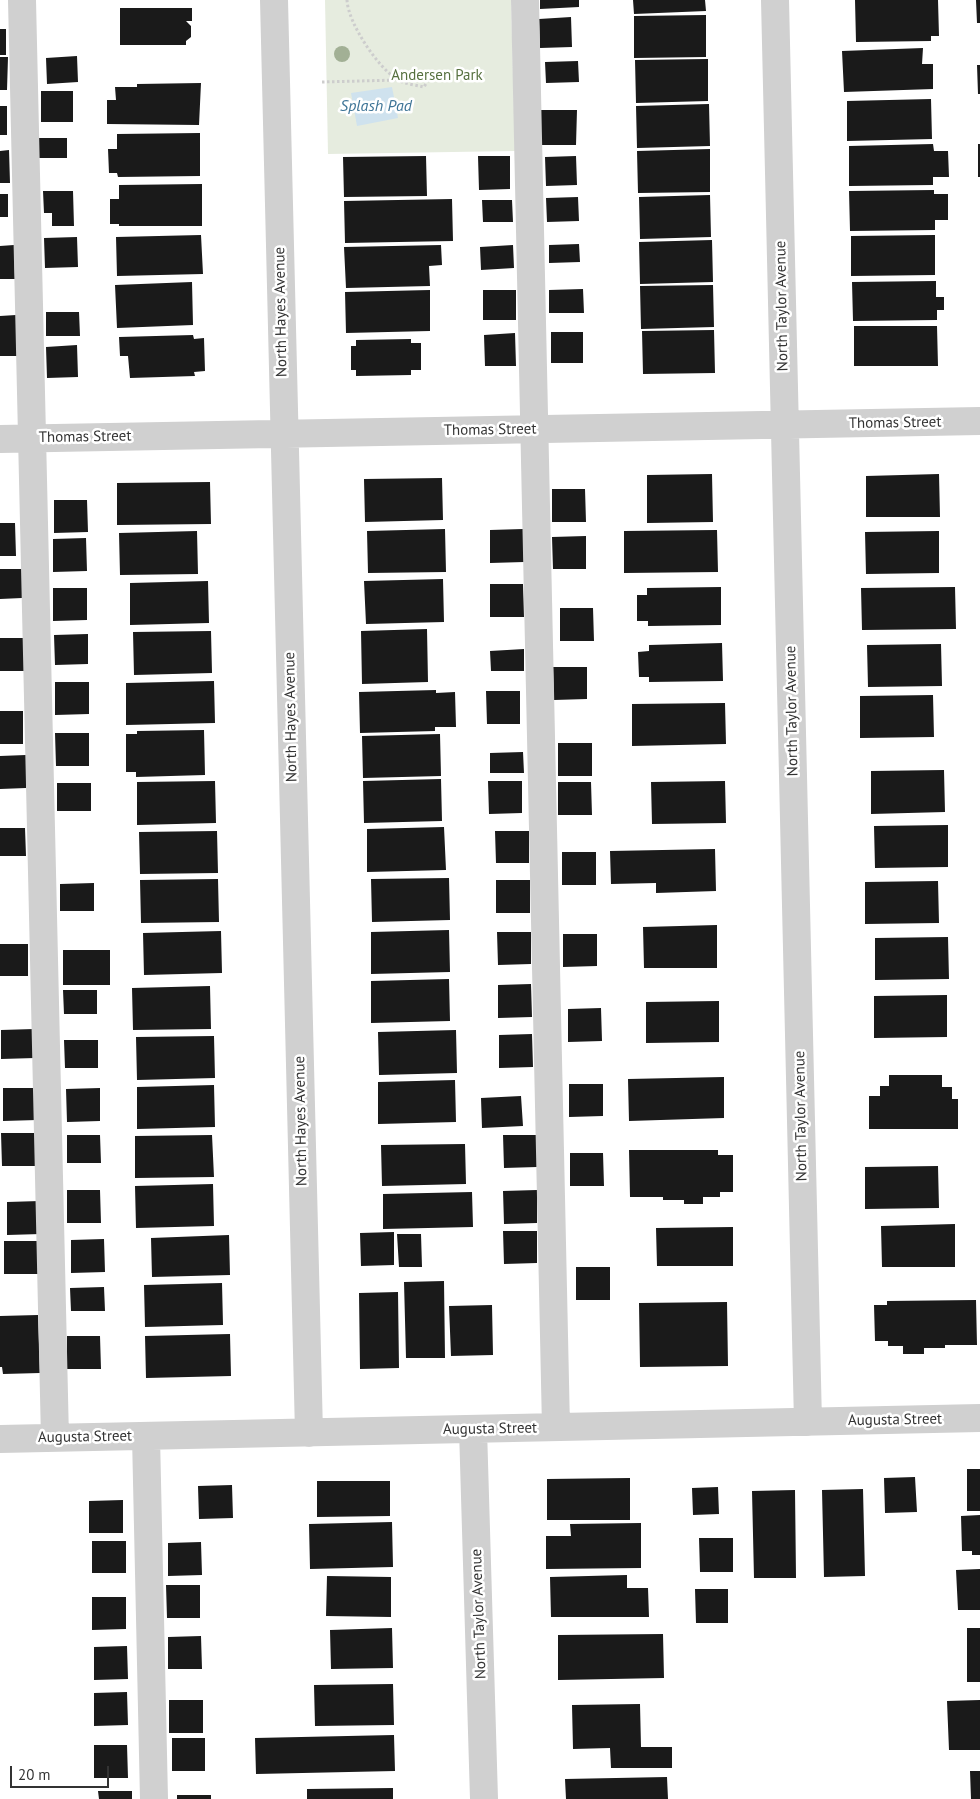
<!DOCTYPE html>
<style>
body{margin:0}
#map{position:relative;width:980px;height:1799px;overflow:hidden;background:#fff;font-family:"PT Sans",sans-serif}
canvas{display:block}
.scale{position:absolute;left:10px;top:1766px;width:99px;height:22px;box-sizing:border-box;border:2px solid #333;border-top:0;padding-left:6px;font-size:15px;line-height:18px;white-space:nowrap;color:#333;-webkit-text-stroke:4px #fff;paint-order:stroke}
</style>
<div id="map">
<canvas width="980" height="1799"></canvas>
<div class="scale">20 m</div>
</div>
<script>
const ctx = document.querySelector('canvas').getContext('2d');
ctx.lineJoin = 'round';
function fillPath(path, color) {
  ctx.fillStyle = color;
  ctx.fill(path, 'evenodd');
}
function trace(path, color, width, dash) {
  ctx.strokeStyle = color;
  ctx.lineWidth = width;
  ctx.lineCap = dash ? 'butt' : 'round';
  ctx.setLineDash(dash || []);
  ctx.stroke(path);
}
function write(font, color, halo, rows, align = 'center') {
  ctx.font = font + ' "PT Sans",sans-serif';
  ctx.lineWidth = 5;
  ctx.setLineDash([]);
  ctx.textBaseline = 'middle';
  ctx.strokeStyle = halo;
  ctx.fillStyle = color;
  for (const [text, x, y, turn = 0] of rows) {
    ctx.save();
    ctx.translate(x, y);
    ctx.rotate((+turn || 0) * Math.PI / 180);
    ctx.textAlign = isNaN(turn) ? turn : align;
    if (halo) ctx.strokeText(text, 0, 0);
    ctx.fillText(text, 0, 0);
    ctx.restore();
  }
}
fillPath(new Path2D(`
 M325 0H511L515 151 328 154Z`), '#e6ecdf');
fillPath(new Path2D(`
 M392 87 398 118 357 126 351 93Z`), '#cfe2ee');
fillPath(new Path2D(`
 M540 0H579V7L540 9Z
 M633 0H705L706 11 634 14Z
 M855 0H938L939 36H931V41L856 42Z
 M976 0H980V23H977Z
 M120 8H192V21H186L191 26V37L186 41V45H120Z
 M706 15V57L634 58V16Z
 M571 17 572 47 540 48 539 19Z
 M0 29H6V55H0Z
 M923 48 922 64H933V89L844 92 842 51Z
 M77 56 78 82 47 84 46 58Z
 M0 57H8L7 90H0Z
 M708 59V101L636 103 635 60Z
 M578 61 579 82 546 83 545 62Z
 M977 65H980V94H978Z
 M201 83 199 125 107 124V100H116L115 87H137V84Z
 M41 91H73V122H41Z
 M931 99 932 139 847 141V101Z
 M709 104 710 146 637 148 636 106Z
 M0 106H7V135H0Z
 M541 110H577L576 145H541Z
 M200 133V176L118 177 117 173H109L108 149H117V134Z
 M39 138H67V158H39Z
 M933 144 934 151H948L949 177H933V185L849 186V146Z
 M978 144H980V177H978Z
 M710 149V192L638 193 637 151Z
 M9 150 10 183H0V151Z
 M426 156 427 196 344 197 343 157Z
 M478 156H510V189L479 190Z
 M576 156 577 185 546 186 545 157Z
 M202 184V226H119V224H110V199H119V185Z
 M934 190V194H948V220H935V230L850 231 849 191Z
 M43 191H73L74 226H52V213H44Z
 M0 194H8V217H0Z
 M710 195 711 237 640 239 639 197Z
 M578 197 579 221 547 222 546 198Z
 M452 199 453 241 345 243 344 201Z
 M482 200H512L513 222H483Z
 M201 235 203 274 117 276 116 237Z
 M935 235V275L851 276V236Z
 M77 237 78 267 45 268 44 238Z
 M712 240 713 282 640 284 639 242Z
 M579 244 580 262 549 263V245Z
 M14 245 15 279H0V246Z
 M441 245 442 265 429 266 430 286 346 288 344 247Z
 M513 245 514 268 481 270 480 247Z
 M936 281V297H944V310H937V320L853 321 852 282Z
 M192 282 193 325 117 328 115 285Z
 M713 285 714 327 641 329 640 286Z
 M583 289 584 313H549V290Z
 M430 290V331L346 333 345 292Z
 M483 290H516V320H483Z
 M46 312H79L80 336H46Z
 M16 315 17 356H0V316Z
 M854 326H937L938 366H854Z
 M714 330 715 373 643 374 642 331Z
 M551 332H583V363H551Z
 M515 333 516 366H485L484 335Z
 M193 335 194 339 204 338 205 371 194 372 195 376 130 378 128 356H120L119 337Z
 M411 339V343H421V370H411V375L356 376V370H351V346H356V340Z
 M77 345 78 377 47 378 46 347Z
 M712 474 713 522 647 523V475Z
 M939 474 940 517H866V476Z
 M442 478 443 520 365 522 364 479Z
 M210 482 211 524 117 525V483Z
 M552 489H585L586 522H552Z
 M54 500H87L88 532 54 533Z
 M0 523H15L16 556H0Z
 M445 529 446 572 368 573 367 531Z
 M523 529 524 562 490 563V530Z
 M717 530 718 572 624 573V531Z
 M197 531 198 574 120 575 119 533Z
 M939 531V573L866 574 865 532Z
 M586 536V569H553L552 537Z
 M86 538 87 571 53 572V539Z
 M0 569H22V598L0 599Z
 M443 579 444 622 366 624 364 581Z
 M208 581 209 623 130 625V583Z
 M490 584H523L524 617H490Z
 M721 587V625L648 626V621H637V595H647V588Z
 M955 587 956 629 862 630 861 588Z
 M53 588H87V620L53 621Z
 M560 608H593L594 641H560Z
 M427 629 428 682 362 684 361 631Z
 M211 631 212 673 134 675 133 632Z
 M88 634V664L55 665 54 635Z
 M0 638H25L26 671H0Z
 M722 643 723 681 649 682V677H639L638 652 649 651V645Z
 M941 644 942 686 868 687 867 645Z
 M524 649V671H491L490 651Z
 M553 667H587V699L554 700Z
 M214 681 215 723 126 725V683Z
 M55 682H89V714L55 715Z
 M436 690V693L455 692 456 727H435V731L360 733 359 692Z
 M486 691H520V724H487Z
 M933 695 934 737 860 738V696Z
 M725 703 726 744 632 746V704Z
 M0 711H23V744H0Z
 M204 730 205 775 136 777V772H126V734H137V731Z
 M55 733H89V766H56Z
 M440 734 441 776 363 778 362 736Z
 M558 743H592V776H558Z
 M523 752 524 773H490V753Z
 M26 755V788L0 789V756Z
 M944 770 945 812 871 814V771Z
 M441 779 442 821 364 823 363 781Z
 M215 781 216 823 137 825V782Z
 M488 781H522V813L489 814Z
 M725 781 726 823 652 824 651 782Z
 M558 782H591L592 815H558Z
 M57 783H91V811H57Z
 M948 825V867L875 868 874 826Z
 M444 827 446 870 367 872V829Z
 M0 828H25L26 856H0Z
 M217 831 218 873 140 874 139 832Z
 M495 831H529V863H496Z
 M715 849 716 891 656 893V883L611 884 610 851Z
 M562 852H596V885H562Z
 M449 878 450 920 372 922 371 879Z
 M218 879 219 922 141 923 140 880Z
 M496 880H530V913H496Z
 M938 881 939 923 865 924V882Z
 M94 883V911H60V884Z
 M717 925V968H644L643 927Z
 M449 930 450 972 371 974V932Z
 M221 931 222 973 144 975 143 933Z
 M497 932H531V964L498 965Z
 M563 934H597V966L563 967Z
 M948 937 949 979 875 980V938Z
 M0 944H28V976H0Z
 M63 950H110V985H63Z
 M449 979 450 1021 371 1023V981Z
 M531 984 532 1017 498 1018V985Z
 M210 986 211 1029 133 1030 132 988Z
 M63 990H97V1014H64Z
 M947 995V1037L874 1038V996Z
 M719 1001V1042L646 1043V1002Z
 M601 1008 602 1041 568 1042V1009Z
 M34 1029 35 1058 1 1059V1030Z
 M456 1030 457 1073 379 1075 378 1032Z
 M532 1034 533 1067 499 1068V1035Z
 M214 1036 215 1078 137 1080 136 1037Z
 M64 1040H98V1068H65Z
 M889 1075H942V1087H952V1099H958V1129H869V1096H880V1086H889Z
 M724 1077V1118L629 1121 628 1079Z
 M455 1080 456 1122 378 1124V1082Z
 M569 1084H603V1116L569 1117Z
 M214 1085 215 1127 137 1129V1087Z
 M3 1088H37V1120L3 1121Z
 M100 1088V1121L67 1122 66 1089Z
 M521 1096 523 1126 482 1128 481 1098Z
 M1 1133H35V1166H2Z
 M67 1135H100L101 1163H67Z
 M212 1135 214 1177 135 1178V1136Z
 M503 1135H537V1167L504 1168Z
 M465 1144 466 1184 382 1186 381 1145Z
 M629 1150H718V1155H733V1192H720V1197H703V1204H684V1200H663V1197H630Z
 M570 1153H603L604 1186H570Z
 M938 1166 939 1208 865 1209V1167Z
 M213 1184 214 1226 136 1228 135 1186Z
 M67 1190H100L101 1223H67Z
 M537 1190V1223L504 1224 503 1191Z
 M472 1192 473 1227 383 1229V1194Z
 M40 1201 41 1234 7 1235V1202Z
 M955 1224V1267H882L881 1226Z
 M733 1227V1266H657L656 1228Z
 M503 1231H537V1263L504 1264Z
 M394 1232V1265L361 1266 360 1233Z
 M397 1234H421L422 1267H399Z
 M229 1235 230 1275 152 1277 151 1238Z
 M104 1239 105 1272 71 1273V1240Z
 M4 1241H37L38 1274H4Z
 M576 1267H610V1300H576Z
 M444 1281 445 1358H406L404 1282Z
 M222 1283 223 1325 145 1327 144 1285Z
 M104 1287 105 1311H71L70 1288Z
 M398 1292 399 1368 360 1369 359 1293Z
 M976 1300 977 1345H945V1348H924V1354H903V1346H888V1341H875L874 1305H887V1301Z
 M727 1302 728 1366 640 1367 639 1303Z
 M492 1305 493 1355 451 1356 449 1306Z
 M38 1315 40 1373 3 1374 2 1367H0V1316Z
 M230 1334 231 1376 146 1378 145 1336Z
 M67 1336H100L101 1369H67Z
 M967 1469H980V1511H967Z
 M915 1477 917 1512 885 1513 884 1478Z
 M630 1478V1520H547V1479Z
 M317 1481H390V1516L317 1517Z
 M232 1485 233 1518 199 1519 198 1486Z
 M718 1487 719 1514 693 1515 692 1488Z
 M863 1489 865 1576 824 1577 822 1490Z
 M795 1490 796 1578H754L752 1491Z
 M123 1500V1533H89V1501Z
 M980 1515V1555H972V1551H962L961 1516Z
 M392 1522 393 1567 310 1569 309 1524Z
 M641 1523V1568L546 1569V1536H571L570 1524Z
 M699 1538H733V1572H700Z
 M92 1541H126V1573H92Z
 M201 1542 202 1575 168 1576V1543Z
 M980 1569V1610H958L956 1570Z
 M627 1575V1588H648L649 1617H551L550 1577Z
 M327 1576 391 1577V1617L326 1616Z
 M166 1585H200V1618H167Z
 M695 1589H728V1623H696Z
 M92 1597H126V1629L92 1630Z
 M392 1628 393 1668 331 1669 330 1630Z
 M967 1628H980V1682H967Z
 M663 1634 664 1678 558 1680V1635Z
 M201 1636 202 1669H168V1637Z
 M127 1646 128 1679 94 1680V1647Z
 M393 1684 394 1725 315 1726 314 1685Z
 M127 1692 128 1725 94 1726V1693Z
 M169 1700H203V1733H169Z
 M980 1700V1750H949L947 1701Z
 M640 1704 641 1747H672V1768H611L610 1748 573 1749 572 1705Z
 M394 1735 395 1771 256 1774 255 1738Z
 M172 1738H205V1771H172Z
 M94 1745H127L128 1778H94Z
 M970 1771H980V1799H971Z
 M667 1777 668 1799H566L565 1779Z
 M393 1788V1799H307V1789Z
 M98 1791H132V1799H99Z
 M177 1795H211V1799H177Z`), '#1a1a1a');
trace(new Path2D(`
 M347 0C348 23 378 68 398 80 405 84 416 85 424 87L433 71
 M322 82 397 80`), '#cdcdcd', 3, [2.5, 2.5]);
trace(new Path2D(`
 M22 0 55 1438
 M274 0 309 1433
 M525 0 556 1427
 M775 0 808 1422
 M0 439 980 421
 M473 1429 484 1799
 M146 1436 154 1799
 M0 1439 980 1418`), '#d0d0d0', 28);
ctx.fillStyle = '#a2b095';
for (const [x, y] of [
 [342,54]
]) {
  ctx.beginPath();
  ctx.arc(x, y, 8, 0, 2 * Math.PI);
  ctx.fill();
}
write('15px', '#56703f', '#fff', [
 ["Andersen Park",437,76]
]);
write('15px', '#333', '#fff', [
 ["North Taylor Avenue",782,306,-91],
 ["North Hayes Avenue",281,312,-91],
 ["Thomas Street",895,423,-1],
 ["Thomas Street",490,430,-1],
 ["Thomas Street",85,437,-1],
 ["North Taylor Avenue",792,711,-91],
 ["North Hayes Avenue",291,717,-91],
 ["North Taylor Avenue",801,1116,-91],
 ["North Hayes Avenue",301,1121,-91],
 ["Augusta Street",895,1420,-1],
 ["Augusta Street",490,1429,-1],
 ["Augusta Street",85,1437,-1],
 ["North Taylor Avenue",479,1614,-92]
]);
write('italic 16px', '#3f7597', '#fff', [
 ["Splash Pad",376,106]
]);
</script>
